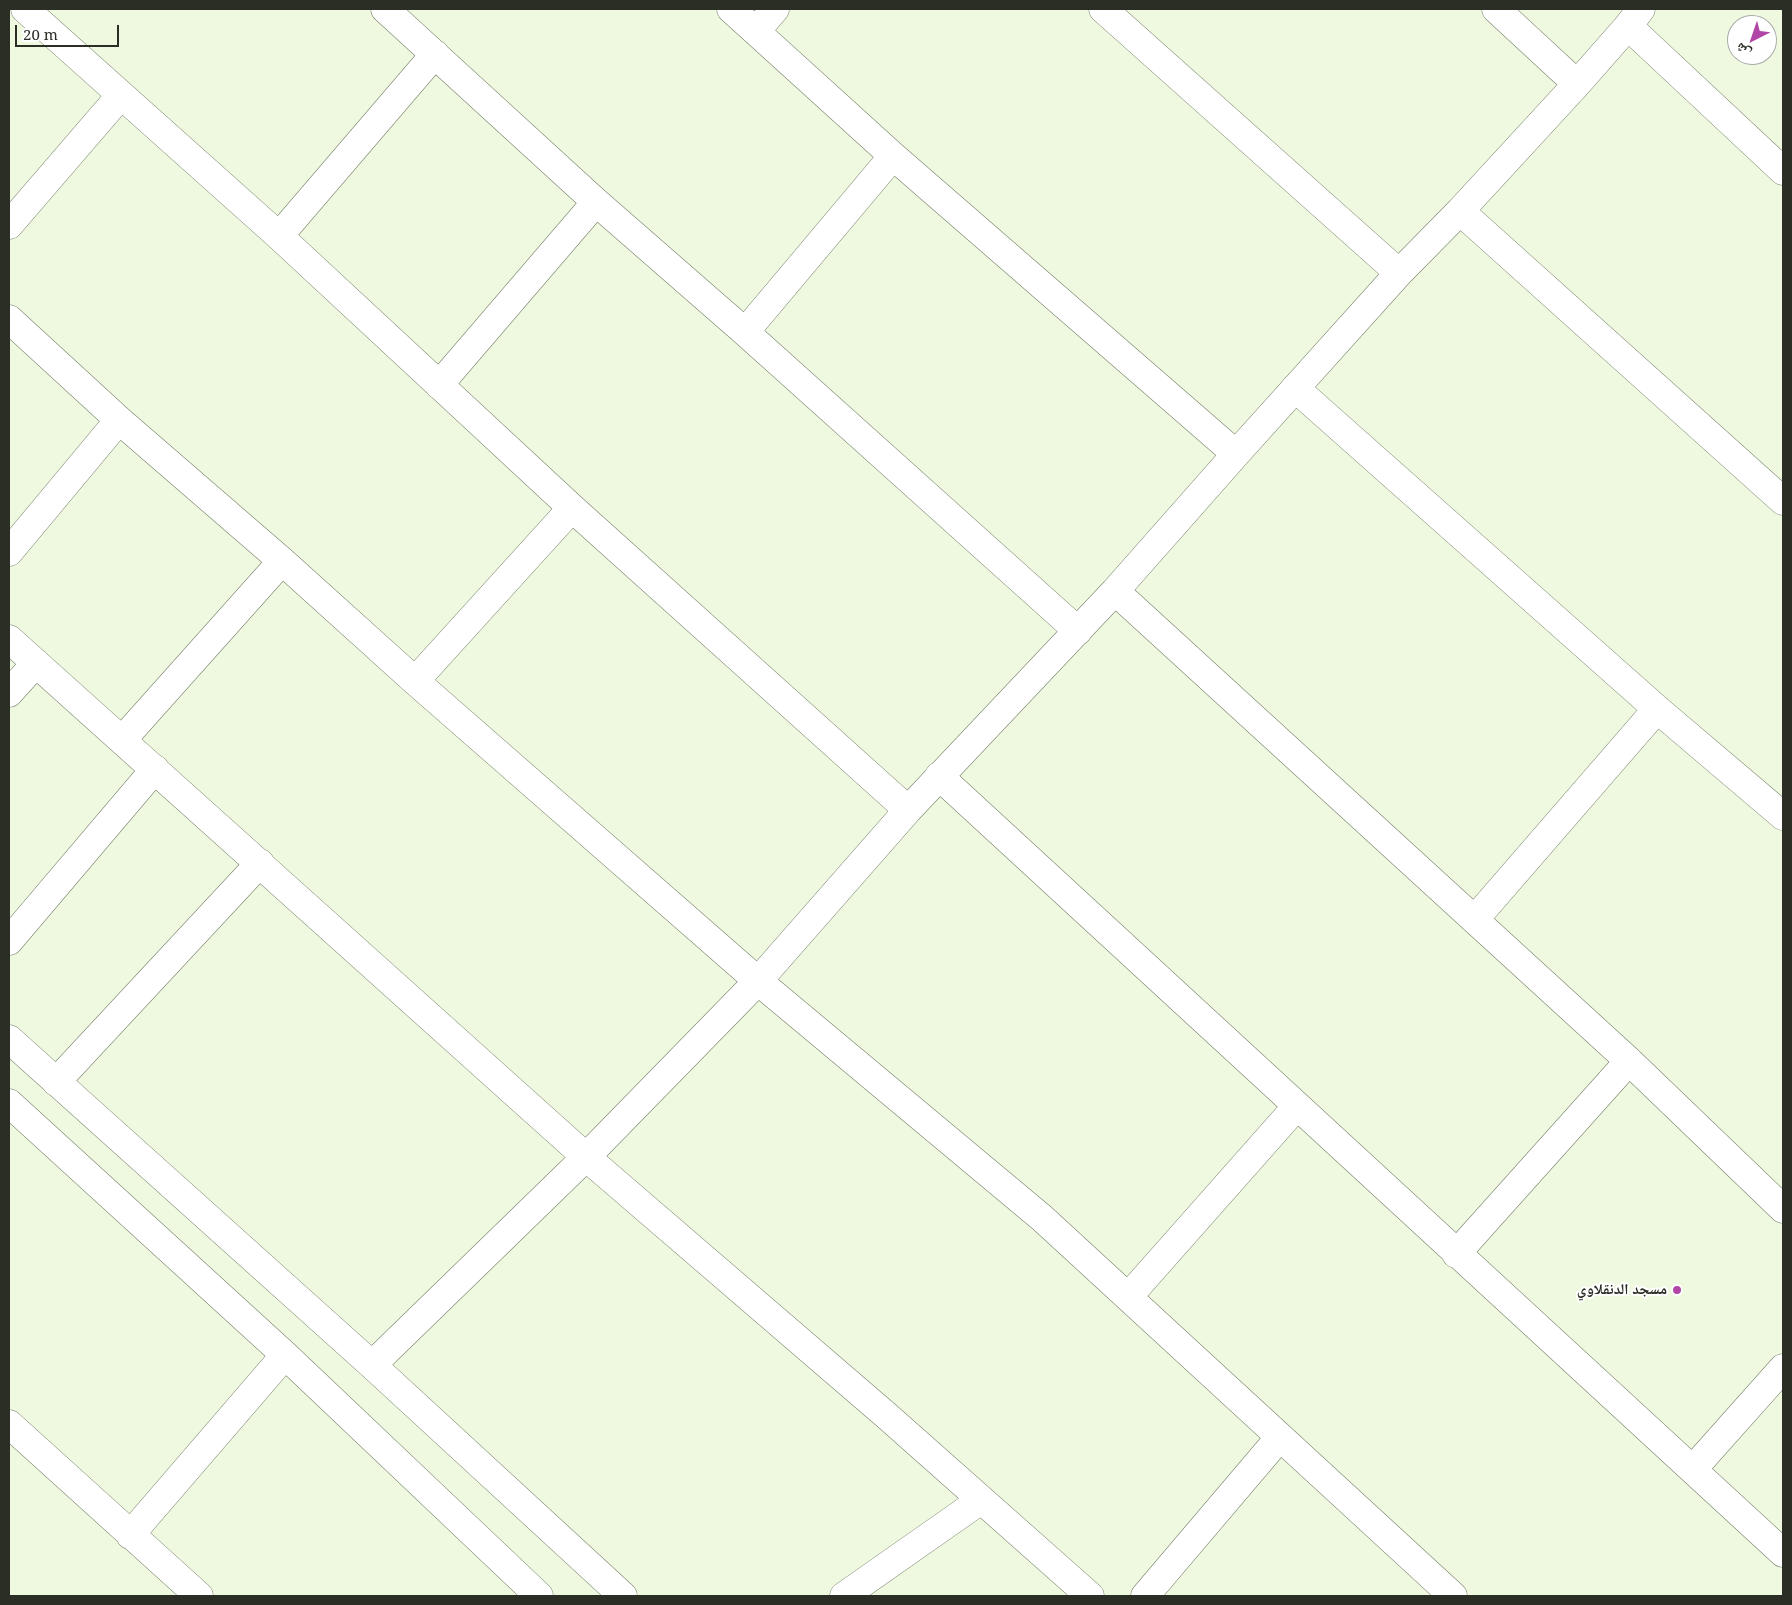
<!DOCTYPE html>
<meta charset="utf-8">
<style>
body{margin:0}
#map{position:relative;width:1792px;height:1605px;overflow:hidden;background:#eef9e0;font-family:"Noto Serif","Noto Naskh Arabic",serif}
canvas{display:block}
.frame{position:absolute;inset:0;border:10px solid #2a2e25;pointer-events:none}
.north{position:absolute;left:1727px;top:15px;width:50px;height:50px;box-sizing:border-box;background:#fff;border:1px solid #aaaba8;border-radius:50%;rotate:221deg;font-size:14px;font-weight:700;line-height:20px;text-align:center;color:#2a2e25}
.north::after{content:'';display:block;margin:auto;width:18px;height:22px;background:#b246a6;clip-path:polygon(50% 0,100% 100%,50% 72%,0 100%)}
.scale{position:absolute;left:15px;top:25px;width:104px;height:22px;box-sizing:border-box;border:2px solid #2a2e25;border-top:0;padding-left:6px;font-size:15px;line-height:18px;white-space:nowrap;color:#2a2e25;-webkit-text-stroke:4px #fff;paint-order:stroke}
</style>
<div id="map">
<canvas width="1792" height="1605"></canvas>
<div class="frame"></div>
<div class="north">ش</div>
<div class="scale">20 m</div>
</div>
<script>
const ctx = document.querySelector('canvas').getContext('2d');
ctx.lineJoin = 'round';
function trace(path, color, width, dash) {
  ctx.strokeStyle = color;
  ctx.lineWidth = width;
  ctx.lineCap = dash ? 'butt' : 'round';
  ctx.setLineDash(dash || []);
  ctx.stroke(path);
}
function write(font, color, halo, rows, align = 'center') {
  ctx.font = font + ' "Noto Serif","Noto Naskh Arabic",serif';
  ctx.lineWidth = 4;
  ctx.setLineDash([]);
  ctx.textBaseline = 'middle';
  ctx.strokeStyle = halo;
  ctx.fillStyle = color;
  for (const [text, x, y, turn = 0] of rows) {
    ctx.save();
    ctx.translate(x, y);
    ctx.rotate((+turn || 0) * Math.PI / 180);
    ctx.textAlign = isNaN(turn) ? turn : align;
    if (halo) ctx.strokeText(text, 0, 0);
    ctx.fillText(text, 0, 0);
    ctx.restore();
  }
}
const minor = new Path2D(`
 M25 9 279 236 572 508 908 810
 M385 9 596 202 745 332 1078 631
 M731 9 893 156 1236 454
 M1103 9 1399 273
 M1496 9 1577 84
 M1628 26 1783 171
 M756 31 775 9
 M1460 211 1783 501
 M9 225 121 95
 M279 236 435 54
 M9 319 119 420 282 561 415 681 758 981 1042 1218 1453 1596
 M745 332 893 156
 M439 385 596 202
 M1295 388 1657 709 1783 816
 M9 552 119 420
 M1115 591 1629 1061 1783 1209
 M9 639 586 1157 887 1416 1090 1596
 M415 681 572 508
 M9 693 36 663
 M123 739 282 561
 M939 776 1783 1553
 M1475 919 1657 709
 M9 941 155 769
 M9 1039 372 1365 623 1596
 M56 1082 260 863
 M9 1103 285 1355 539 1596
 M1456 1254 1629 1061
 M1128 1297 1297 1106
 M372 1365 586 1157 758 981 908 810 1115 591 1236 454 1399 273 1460 211 1577 84 1628 26 1641 9
 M9 1424 199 1596
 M1693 1469 1783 1368
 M130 1535 285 1355
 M844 1596 981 1500
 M1145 1596 1280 1437`);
trace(minor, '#767f69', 29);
trace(minor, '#fff', 28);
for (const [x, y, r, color] of [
 [1677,1290,5,"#b246a6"]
]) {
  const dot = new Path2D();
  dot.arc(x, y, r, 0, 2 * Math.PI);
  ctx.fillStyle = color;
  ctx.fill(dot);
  trace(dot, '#fff', 2);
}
write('bold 15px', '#2a2e25', '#fff', [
 ["مسجد الدنقلاوي",1667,1290]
], 'right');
</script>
